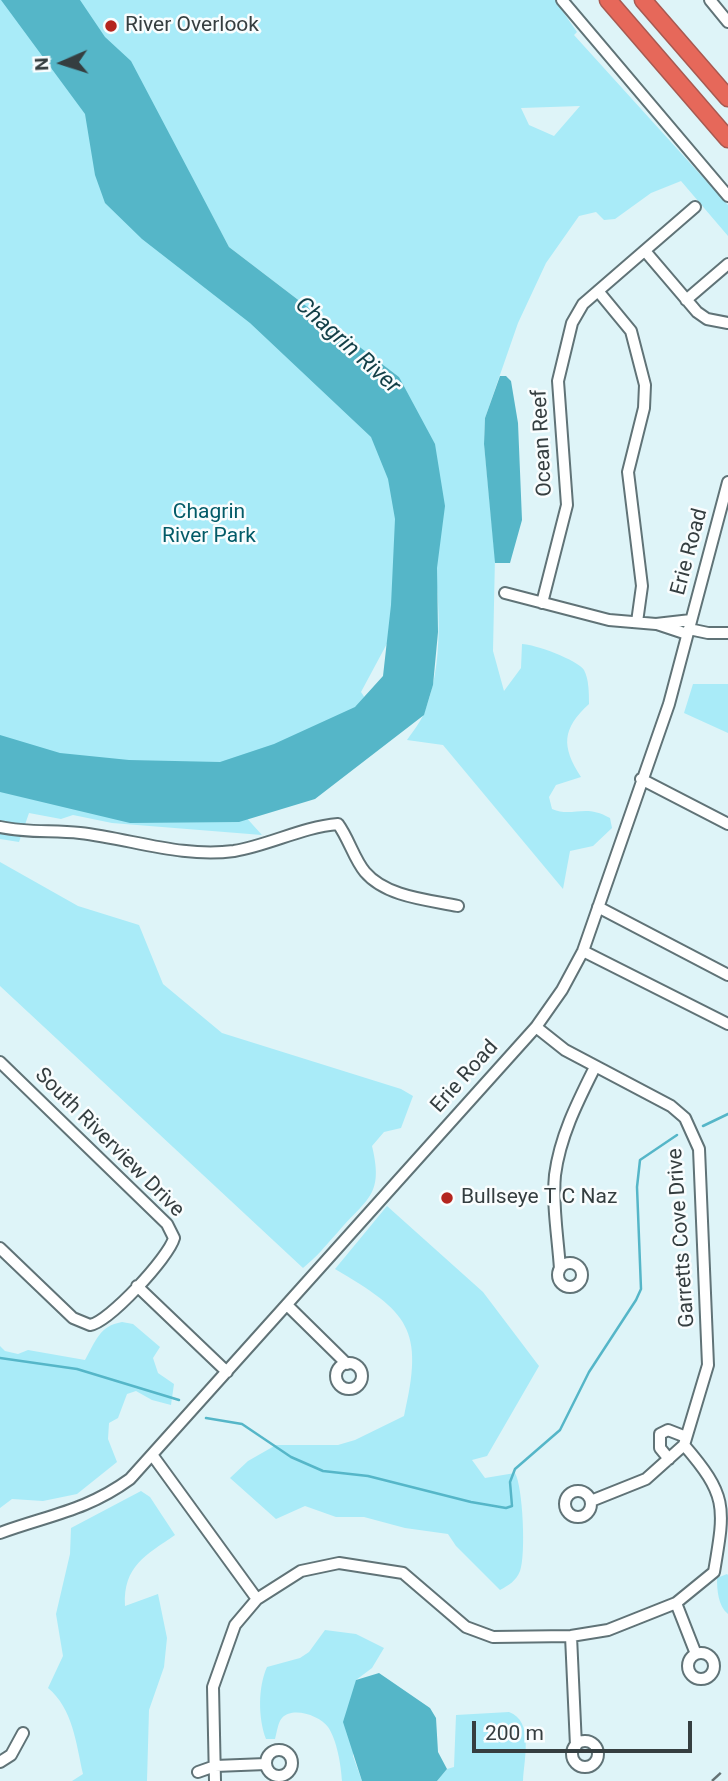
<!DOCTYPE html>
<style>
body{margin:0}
#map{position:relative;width:728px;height:1781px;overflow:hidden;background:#def4f8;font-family:Roboto,sans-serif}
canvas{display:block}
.north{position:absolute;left:28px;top:28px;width:70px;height:70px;-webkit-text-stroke:5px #f9fdfe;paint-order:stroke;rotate:267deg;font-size:19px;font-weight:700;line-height:28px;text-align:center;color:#353e40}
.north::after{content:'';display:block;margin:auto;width:24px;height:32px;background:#353e40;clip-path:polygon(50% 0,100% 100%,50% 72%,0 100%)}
.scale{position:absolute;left:472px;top:1721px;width:220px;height:32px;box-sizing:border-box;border:4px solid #353e40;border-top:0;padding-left:9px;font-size:21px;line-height:24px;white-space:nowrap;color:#353e40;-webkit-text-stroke:5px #f9fdfe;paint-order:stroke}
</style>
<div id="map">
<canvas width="728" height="1781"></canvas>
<div class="north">N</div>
<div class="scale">200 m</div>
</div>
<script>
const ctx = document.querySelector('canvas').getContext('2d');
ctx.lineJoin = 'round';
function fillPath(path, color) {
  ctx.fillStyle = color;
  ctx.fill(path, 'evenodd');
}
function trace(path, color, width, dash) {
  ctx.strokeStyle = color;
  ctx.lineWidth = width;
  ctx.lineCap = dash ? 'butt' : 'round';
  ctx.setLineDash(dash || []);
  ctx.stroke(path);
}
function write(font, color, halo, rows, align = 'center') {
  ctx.font = font + ' Roboto,sans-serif';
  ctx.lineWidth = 5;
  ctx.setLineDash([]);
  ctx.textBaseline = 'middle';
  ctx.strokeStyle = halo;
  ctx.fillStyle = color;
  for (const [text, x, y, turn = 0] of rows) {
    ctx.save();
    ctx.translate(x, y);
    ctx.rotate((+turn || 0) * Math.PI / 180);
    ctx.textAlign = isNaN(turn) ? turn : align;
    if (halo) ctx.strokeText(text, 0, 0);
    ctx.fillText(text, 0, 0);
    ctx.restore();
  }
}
fillPath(new Path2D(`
 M0 0H559L561 9 577 32 574 35 728 205V236L681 181 651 193 615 219 604 220 596 212 579 216 546 263 518 323 485 418 484 444 495 557 493 651 504 691 521 668 522 644C534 644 578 660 584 670 589 679 589 694 589 704 562 729 561 746 581 777L556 785 549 797 552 809C573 818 584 803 610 818L612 828 593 846 570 851 563 889 443 745 407 740C413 731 420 723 424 713 462 625 417 469 399 377L229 247 208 208 182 232 389 377 412 597 361 692 383 725 234 804 262 835 112 823 73 815 61 819 29 813 19 842 0 839ZM580 106 554 136 529 125 521 108Z
 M693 684H728V733L684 713Z
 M0 862 78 906 139 925 163 984 222 1033 401 1089 413 1096 401 1128 384 1132 372 1146C384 1196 367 1198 338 1232 324 1247 320 1254 303 1268L0 986Z
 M387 1206 483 1292 539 1366 487 1456 472 1460 485 1478 515 1473C523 1487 526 1556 520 1571 516 1581 509 1585 500 1590L456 1546 448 1534 405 1528 364 1517H336L305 1506 276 1519 230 1478 248 1461 276 1445H338L355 1440 404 1416C425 1328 408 1312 335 1269Z
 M122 1322 133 1324 160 1347 153 1358 158 1373 174 1384 171 1405 152 1400 136 1391 127 1394 118 1418 109 1423 108 1439 117 1462 77 1494 43 1501 12 1499 0 1508V1346L5 1351 18 1354 28 1350 85 1360C96 1341 99 1326 122 1322Z
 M141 1491 150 1497 175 1535C146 1555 123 1566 125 1606L158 1594 167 1638 164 1667 149 1710 147 1781H72L83 1774C76 1743 73 1709 48 1688L63 1656 56 1614 70 1554 71 1528Z
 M727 1574 728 1575V1614C718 1606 717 1590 717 1578Z
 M325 1630 356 1634 384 1648 372 1668 356 1680 353 1756 362 1781H342C341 1765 337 1740 328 1727 320 1716 293 1706 282 1718 278 1722 277 1732 275 1739H266C258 1718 258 1687 267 1667L300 1658 309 1652Z
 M509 1712C534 1721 524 1759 523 1781H437L447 1769 454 1767 456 1715Z`), '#a9ebf8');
fillPath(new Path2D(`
 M1 0H80L105 37 131 61 229 247 399 377 435 444 445 506 437 568 438 632 433 685 424 715 315 799 239 822 130 823 0 792V735L60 753 129 760 220 762 274 744 355 707 383 676 391 605 395 519 388 479 371 437 250 323 142 239 105 203 95 175 85 114Z
 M500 376H506L511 381 518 423 522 520 510 563H495L484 444 485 418Z
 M379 1673 430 1708 436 1718 438 1752 447 1769 437 1781H362L343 1722 356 1680Z`), '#55b6c8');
trace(new Path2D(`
 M703 1126 728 1114
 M0 1358 77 1369 179 1400
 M206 1418 242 1424 291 1457 323 1471 368 1476 471 1502 506 1508 512 1506 510 1482 515 1469 560 1430 589 1372 636 1300 641 1289 637 1187 640 1160 677 1135`), '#55b6c8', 2.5);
const minor = new Path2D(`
 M562 0 728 196
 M710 0 728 22
 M645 251 697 312 707 319 728 323
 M598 291 631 331 645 385 644 408 628 472 642 586 637 622
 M686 300 728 264
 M505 593 609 620 656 624 691 620
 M542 603 567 505 558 381 572 323 583 304 695 207
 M657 624 687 634
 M689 629 708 633H728
 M641 779 728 824
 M0 827C27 833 53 830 80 833 132 839 182 858 234 851 270 845 302 827 338 824 349 839 354 859 365 872 386 897 429 900 458 906
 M598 907 728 975
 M583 951 728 1024
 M0 1062 167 1224 174 1238C169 1257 109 1322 90 1325L73 1318 0 1248
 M558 1275a12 12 0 1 1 24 0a12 12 0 1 1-24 0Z
 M560 1269C558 1238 552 1205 555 1175 560 1136 578 1101 595 1067
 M137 1286 227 1372
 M287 1305 347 1364
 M336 1376a13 13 0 1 1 26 0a13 13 0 1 1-26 0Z
 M153 1456 257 1599
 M669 1459 660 1448V1434L668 1430 686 1437
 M565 1504a13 13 0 1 1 26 0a13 13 0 1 1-26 0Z
 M591 1501 646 1479 684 1445
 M0 1533C49 1515 86 1511 130 1479L536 1027 562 990 583 951 669 704 728 482
 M676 1603 696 1654
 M571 1636 576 1746
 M688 1666a13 13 0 1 1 26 0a13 13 0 1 1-26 0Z
 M572 1754a13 13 0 1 1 26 0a13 13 0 1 1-26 0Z
 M266 1763a13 13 0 1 1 26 0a13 13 0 1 1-26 0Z
 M0 1762 11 1755 23 1733
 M198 1772 215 1766 266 1764
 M215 1781 213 1687 235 1625 257 1599 301 1571 339 1563 403 1573 466 1627 493 1637 571 1636 608 1630 676 1603 714 1572C725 1507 728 1496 684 1445L708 1365 699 1149 685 1118 671 1106 565 1050 536 1027`);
const highway = new Path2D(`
 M608 0 728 139
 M643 0 728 98`);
trace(minor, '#607377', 14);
trace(highway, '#a85951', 19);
trace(minor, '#fff', 10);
trace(highway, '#e6685a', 16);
trace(new Path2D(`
 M712 1781 728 1766`), '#657274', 2.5, [12, 12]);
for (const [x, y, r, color] of [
 [111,26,7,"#b4251f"],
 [447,1198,7,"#b4251f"]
]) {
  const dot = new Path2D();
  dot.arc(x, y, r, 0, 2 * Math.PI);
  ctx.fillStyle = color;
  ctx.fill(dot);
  trace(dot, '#f9fdfe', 2.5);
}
write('21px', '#353e40', '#f9fdfe', [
 ["River Overlook",125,26],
 ["Bullseye T C Naz",461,1198]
], 'left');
write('21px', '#353e40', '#f9fdfe', [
 ["Ocean Reef",543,443,-93],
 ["Erie Road",690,552,-75],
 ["Erie Road",465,1077,-48],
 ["South Riverview Drive",109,1143,45],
 ["Garretts Cove Drive",682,1238,-94]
]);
write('21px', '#035b68', '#f9fdfe', [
 ["Chagrin",209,513],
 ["River Park",209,537]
]);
write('italic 23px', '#123f47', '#f9fdfe', [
 ["Chagrin River",347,346,42]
]);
</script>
